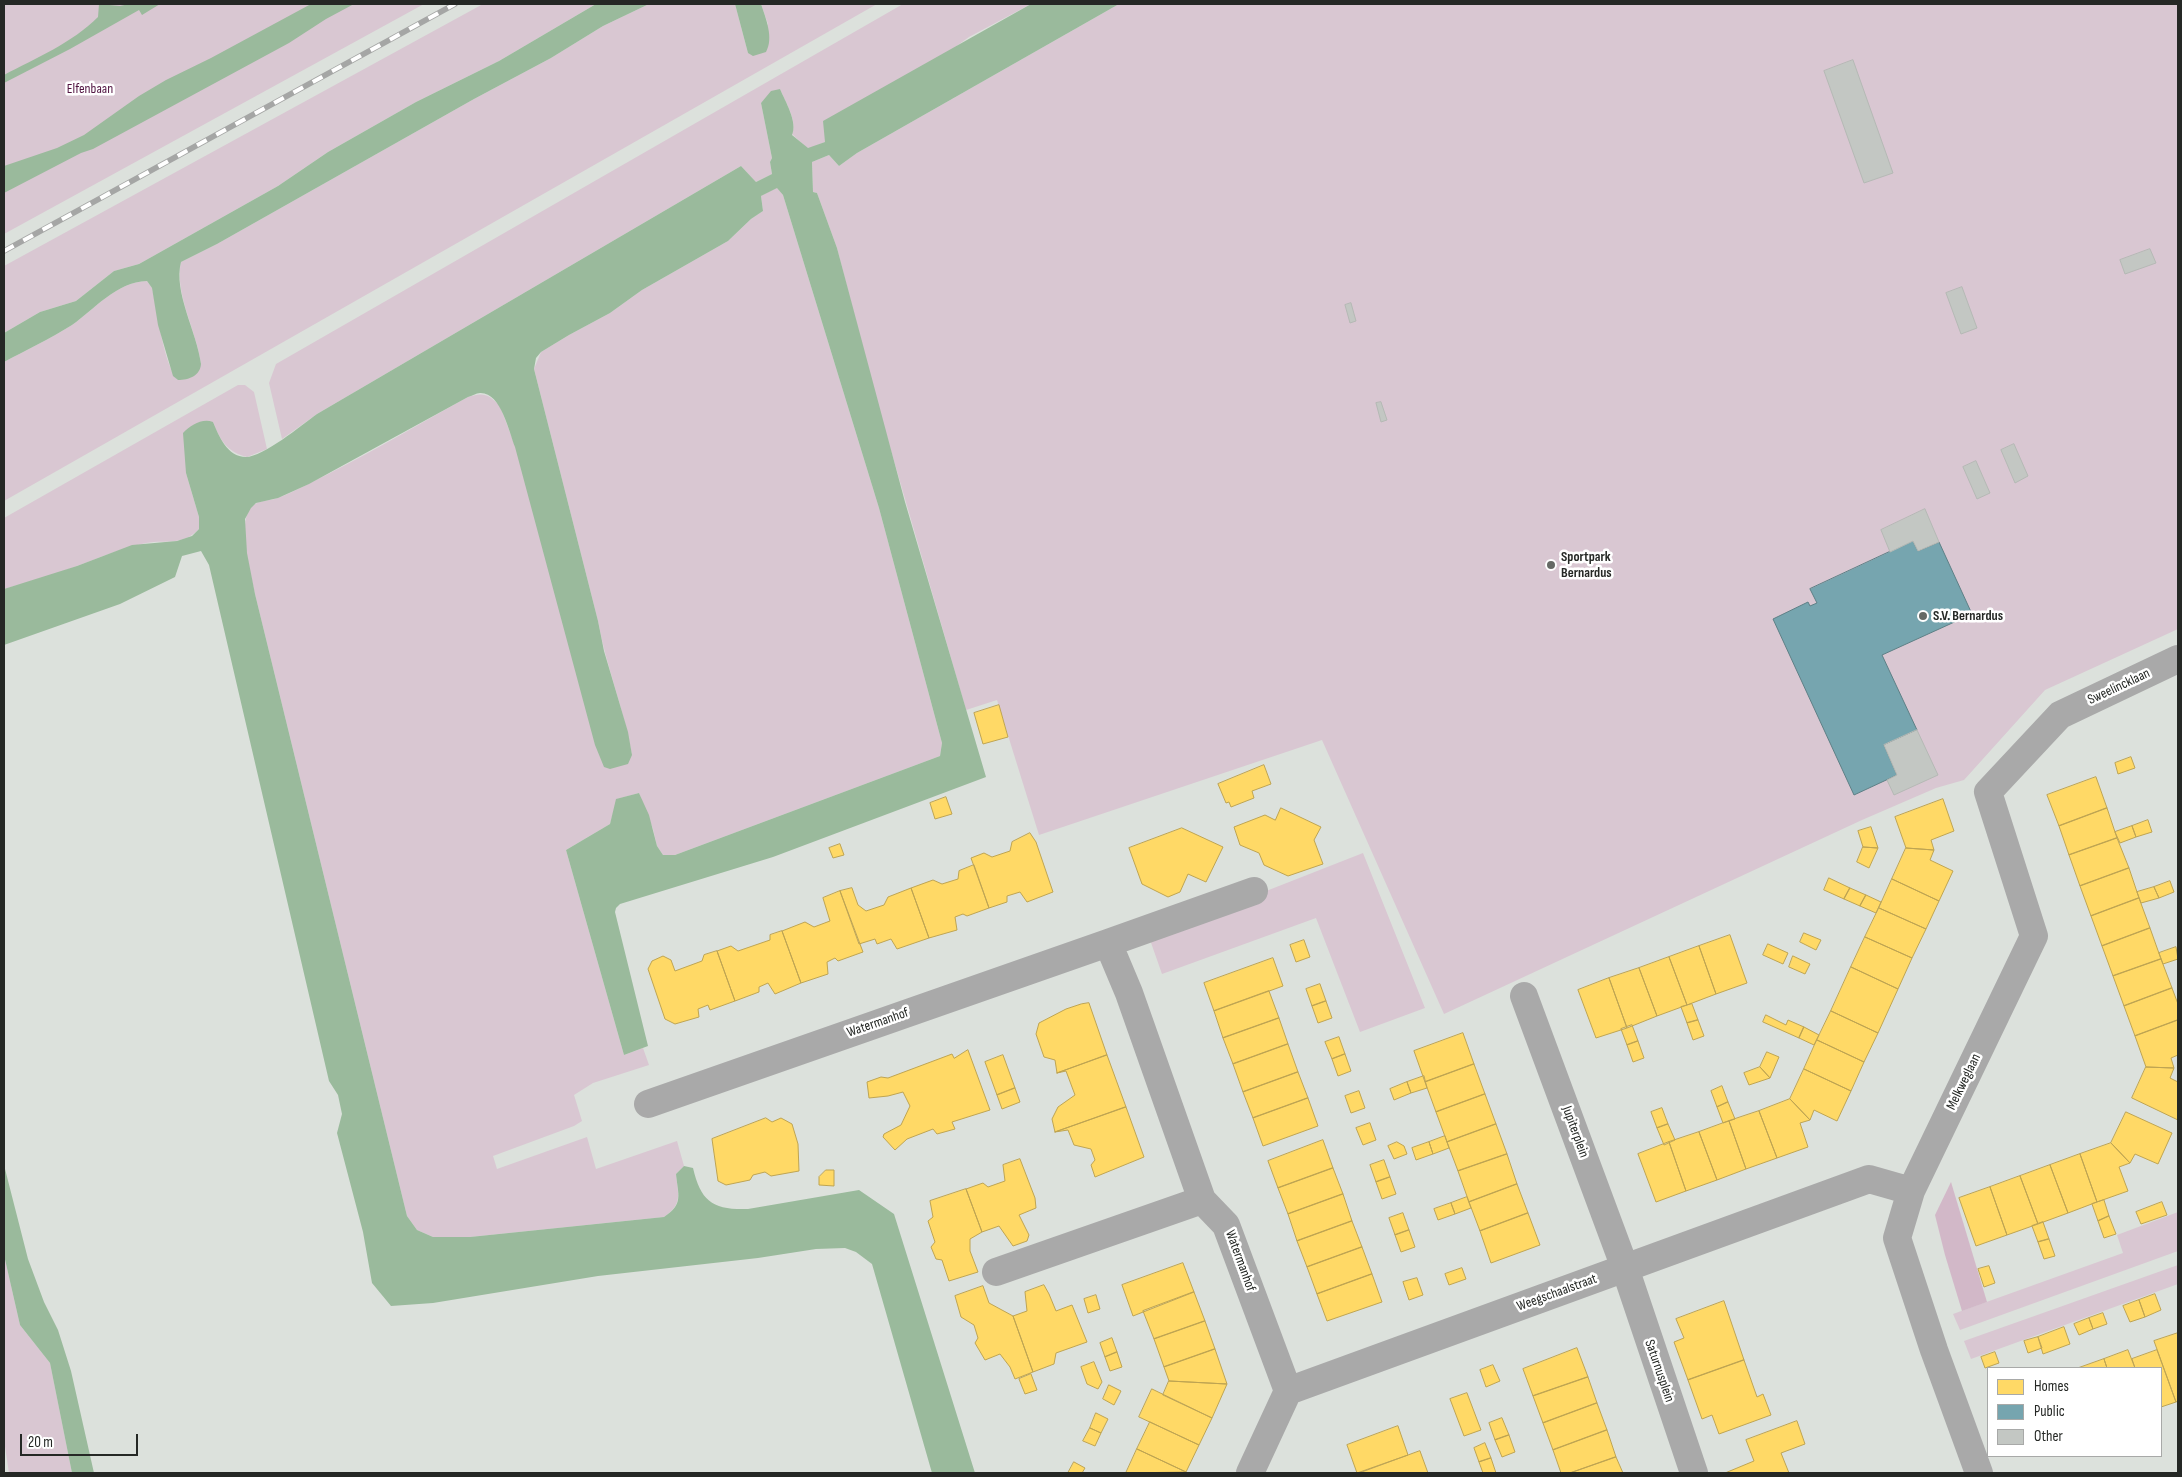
<!DOCTYPE html>
<style>
body{margin:0}
#map{position:relative;width:2182px;height:1477px;overflow:hidden;background:#dce1dc;font-family:"Sofia Sans Condensed",sans-serif}
canvas{display:block}
.frame{position:absolute;inset:0;border:5px solid #252825;pointer-events:none}
.legend{position:absolute;left:1987px;top:1367px;width:175px;height:90px;box-sizing:border-box;background:#fff;border:1px solid #a8a9a8;margin:0;padding:6px 9px;list-style:none;font-size:15px;color:#252825}
.legend li{display:flex;align-items:center;gap:10px;height:25px}
.legend b{width:25px;border:1px solid #a8a9a8}
.scale{position:absolute;left:20px;top:1434px;width:118px;height:22px;box-sizing:border-box;border:2px solid #252825;border-top:0;padding-left:6px;font-size:15px;line-height:18px;white-space:nowrap;color:#252825;-webkit-text-stroke:4px #fff;paint-order:stroke}
</style>
<div id="map">
<canvas width="2182" height="1477"></canvas>
<div class="frame"></div>
<ul class="legend">
<li><b style="height:14px;background:#ffd966"></b>Homes</li>
<li><b style="height:14px;background:#76a5af"></b>Public</li>
<li><b style="height:14px;background:#c3c7c3"></b>Other</li>
</ul>
<div class="scale">20 m</div>
</div>
<script>
const ctx = document.querySelector('canvas').getContext('2d');
ctx.lineJoin = 'round';
function fillPath(path, color) {
  ctx.fillStyle = color;
  ctx.fill(path, 'evenodd');
}
function trace(path, color, width, dash) {
  ctx.strokeStyle = color;
  ctx.lineWidth = width;
  ctx.lineCap = dash ? 'butt' : 'round';
  ctx.setLineDash(dash || []);
  ctx.stroke(path);
}
function write(font, color, halo, rows, align = 'center') {
  ctx.font = font + ' "Sofia Sans Condensed",sans-serif';
  ctx.lineWidth = 5;
  ctx.setLineDash([]);
  ctx.textBaseline = 'middle';
  ctx.strokeStyle = halo;
  ctx.fillStyle = color;
  for (const [text, x, y, turn = 0] of rows) {
    ctx.save();
    ctx.translate(x, y);
    ctx.rotate((+turn || 0) * Math.PI / 180);
    ctx.textAlign = isNaN(turn) ? turn : align;
    if (halo) ctx.strokeText(text, 0, 0);
    ctx.fillText(text, 0, 0);
    ctx.restore();
  }
}
fillPath(new Path2D(`
 M4 4H424L4 234Z
 M483 4H596L499 61 416 102 328 152 278 186 139 264 114 271 76 301 40 312 4 333V266Z
 M649 4H735L748 53 768 24 761 4H877L4 501V362C26 350 50 339 72 325 95 309 116 282 147 281L152 288C157 309 164 367 178 380L201 364C197 332 174 293 181 262L217 244 474 99 551 58 603 26Z
 M903 4H1031L969 37 825 142 808 149 792 134C798 122 785 101 780 89L761 103 772 158 770 162 772 174 756 182 741 166 317 414 282 439 269 383 276 364Z
 M1119 4H2178V629L2045 690 1964 780 1936 788 1862 820 1444 1014 1322 740 1039 835 997 700 966 710 877 402 837 248 817 193 813 192 812 162 829 155 839 166 857 153Z
 M777 187 783 195 879 508 942 743 940 756 675 855H663L657 846 653 829 639 793 617 799 610 824 566 850 624 1055 643 1048 649 1065 593 1083 574 1095 582 1121 574 1126 493 1156 497 1169 587 1137 596 1169 677 1141 684 1166 676 1174C678 1195 683 1204 664 1217L470 1237H433L417 1230 407 1216 255 594C251 573 237 527 250 509 257 499 267 502 277 498 287 495 298 489 308 484 362 458 415 426 468 397 483 392 489 394 500 406L632 755C624 709 606 666 598 621L534 369 541 352 569 335 610 313 642 290 728 241 751 219 763 211 761 196Z
 M238 385H245L254 392 267 449 247 457C227 452 220 440 213 422L186 473 199 517V529C181 548 163 538 142 544 119 549 99 558 77 566 53 575 28 582 4 589V518Z
 M1363 853 1425 1008 1360 1032 1316 918 1162 974 1149 937Z
 M2178 1212V1251L1960 1330 1953 1314 2123 1253 2117 1235Z
 M4 1255 20 1325 50 1363 72 1473H9L4 1440Z
 M2178 1265V1284L1971 1359 1964 1341Z`), '#d9c7d2');
fillPath(new Path2D(`
 M1951 1182 1987 1302 1962 1311 1945 1255 1935 1215Z`), '#d2b8c8');
fillPath(new Path2D(`
 M99 4 120 6 129 4H160L142 15 139 10 70 49 4 83V75C36 58 72 43 98 17Z
 M311 4H354L326 19 289 43 93 149 81 153 4 193V166L57 148 84 135 139 96 166 80 211 58Z
 M596 4H649L603 26 551 58 474 99 217 244 181 262C173 292 197 332 201 364 200 376 189 380 178 380L173 376 158 325 152 288 147 281C116 282 95 309 72 325 50 339 26 350 4 362V333L40 312 76 301 114 271 139 264 278 186 328 152 416 102 499 61Z
 M735 4H761C766 19 774 38 766 52L753 56 748 53Z
 M1031 4H1119L857 153 839 166 829 155 812 162 813 192 817 193 837 248 905 502 986 777 773 857 620 904 616 908 615 912 648 1046 624 1055 566 850 610 824 616 799 639 793 649 815 657 846 663 855H675L940 756 942 743 879 508 783 195 777 188 761 196 763 211 751 219 728 241 642 290 610 313 569 335 541 352 536 358 534 369 598 621 604 651 628 732 632 755 628 764 610 769 604 767 595 745 515 447C509 432 501 392 480 393 476 393 472 396 468 397L309 484 278 498 256 503 251 508 245 519 247 553 255 594 407 1216 417 1230 433 1237H470L664 1217C684 1204 678 1195 676 1174L684 1166 693 1168C701 1202 713 1210 748 1209L859 1190 894 1214 975 1473H932L872 1264 856 1252 845 1248 816 1249 758 1258 598 1276 433 1303 391 1306 372 1283 363 1232 337 1133 342 1114 338 1095 329 1081 209 565 201 551 182 556 175 577 120 604 4 645V589L77 566 132 545 177 541 192 536 199 529V517L186 473 183 433C191 425 202 418 213 422 219 436 227 457 246 457 263 457 302 425 317 414L741 166 756 182 772 174 770 162 772 158 761 103 771 91 780 89C785 101 798 122 792 135L808 148 825 142 823 121Z
 M4 1165 28 1259 44 1302 58 1330 71 1371 94 1473H72L50 1363 20 1325 4 1255Z`), '#9aba9c');
const homes = new Path2D(`
 M999 705 1008 737 983 744 974 713Z
 M2131 757 2135 768 2118 774 2115 763Z
 M1264 765 1271 784 1252 791 1254 798 1231 807 1229 802 1226 803 1218 784Z
 M2096 777 2107 808 2059 826 2047 795Z
 M946 797 952 814 935 819 930 803Z
 M1943 799 1954 831 1931 840 1934 850 1906 848 1895 817Z
 M1281 808 1321 827 1314 840 1323 864 1288 876 1264 865 1259 853 1240 845 1234 827 1265 815 1275 820Z
 M2107 808 2117 838 2069 855 2059 826Z
 M2148 820 2152 832 2136 837 2132 826Z
 M2132 826 2136 837 2120 843 2115 832Z
 M1871 827 1878 848 1863 847 1858 831Z
 M1182 828 1223 847 1206 882 1188 874 1180 892 1168 897 1142 884 1129 848Z
 M1030 833 1036 842 1053 892 1027 902 1020 892 1007 896V902L989 908 971 858 984 853 992 857 1010 851 1012 842Z
 M2117 838 2129 868 2080 886 2069 855Z
 M840 844 844 855 833 858 829 848Z
 M1863 847 1878 848 1869 868 1857 862Z
 M1906 848 1934 850 1930 860 1953 871 1939 901 1892 879Z
 M974 865 989 908 967 916 963 914 955 917 957 930 929 938 911 888 933 880 942 884 958 879 959 871Z
 M2129 868 2139 898 2091 916 2080 886Z
 M1829 878 1850 888 1844 899 1824 890Z
 M1892 879 1939 901 1926 929 1879 908Z
 M2170 881 2174 892 2159 898 2154 887Z
 M2154 887 2159 898 2141 903 2137 892Z
 M852 888 858 905 866 911 884 905 888 897 911 888 929 938 897 949 891 939 877 944 875 939 859 944 840 891Z
 M1850 888 1866 895 1860 906 1844 899Z
 M840 891 863 952 838 961 835 958 827 962 828 974 801 983 782 931 805 922 814 927 830 921 823 898Z
 M1866 895 1881 902 1876 913 1860 906Z
 M2139 898 2150 928 2102 946 2091 916Z
 M1879 908 1926 929 1912 958 1865 937Z
 M2150 928 2161 959 2113 976 2102 946Z
 M782 931 801 983 775 994 768 983 759 987V992L735 1001 717 951 731 946 738 951 770 940V935Z
 M1804 933 1821 940 1816 950 1800 942Z
 M1730 935 1747 983 1716 994 1699 946Z
 M1865 937 1912 958 1898 989 1851 967Z
 M1304 940 1310 957 1296 962 1290 945Z
 M1768 944 1788 953 1783 964 1763 955Z
 M1699 946 1716 994 1687 1005 1669 957Z
 M2176 947 2178 959 2163 964 2159 953Z
 M717 951 735 1001 710 1010 708 1005 698 1009 699 1017 675 1024 665 1019 648 969 652 961 663 956 671 960 675 971 702 961 704 955Z
 M1793 956 1810 964 1805 974 1789 967Z
 M1669 957 1687 1005 1657 1016 1639 968Z
 M1273 958 1283 986 1214 1011 1204 983Z
 M2161 959 2172 988 2124 1006 2113 976Z
 M1851 967 1898 989 1878 1033 1831 1011Z
 M1639 968 1657 1016 1627 1028 1609 978Z
 M1609 978 1627 1028 1596 1038 1578 990Z
 M1320 984 1326 1001 1312 1006 1306 989Z
 M2172 988 2178 1004V1020L2135 1036 2124 1006Z
 M1269 991 1279 1018 1223 1038 1214 1011Z
 M1326 1001 1332 1018 1318 1023 1312 1006Z
 M1089 1003 1107 1055 1057 1073 1055 1060 1044 1057 1036 1034 1039 1023 1066 1009 1081 1004Z
 M1692 1004 1698 1020 1687 1023 1681 1007Z
 M1831 1011 1878 1033 1864 1062 1817 1040Z
 M1766 1015 1786 1025 1788 1020 1804 1027 1799 1038 1763 1022Z
 M1279 1018 1288 1044 1233 1064 1223 1038Z
 M1698 1020 1704 1036 1693 1040 1687 1023Z
 M2178 1020V1055L2171 1058 2174 1068 2146 1067 2135 1036Z
 M1632 1025 1638 1041 1627 1045 1621 1029Z
 M1804 1027 1819 1035 1814 1045 1799 1038Z
 M1463 1033 1474 1064 1425 1082 1414 1051Z
 M1339 1037 1345 1054 1332 1059 1325 1042Z
 M1817 1040 1864 1062 1851 1091 1804 1069Z
 M1638 1041 1644 1058 1633 1062 1627 1045Z
 M1288 1044 1298 1072 1243 1092 1233 1064Z
 M968 1050 990 1110 952 1122 955 1129 937 1134 933 1129 907 1139 895 1150 883 1137 884 1134 901 1125 910 1106 903 1092 888 1096 869 1098 867 1082 881 1077 888 1078 952 1054 954 1058Z
 M1767 1052 1779 1057 1770 1078 1760 1067Z
 M1345 1054 1351 1071 1338 1076 1332 1059Z
 M1003 1055 1015 1088 997 1095 985 1062Z
 M1107 1055 1126 1107 1055 1132 1052 1119 1058 1107 1075 1095 1066 1071 1057 1073Z
 M1474 1064 1485 1094 1436 1112 1425 1082Z
 M1760 1067 1770 1078 1749 1085 1744 1073Z
 M2146 1067 2174 1068 2170 1078 2178 1082V1120L2132 1098Z
 M1804 1069 1851 1091 1837 1121 1814 1110 1810 1120 1790 1099Z
 M1298 1072 1308 1098 1253 1118 1243 1092Z
 M1424 1076 1427 1088 1411 1093 1407 1082Z
 M1407 1082 1411 1093 1394 1100 1390 1089Z
 M1722 1086 1728 1102 1717 1107 1711 1091Z
 M1015 1088 1020 1102 1002 1109 997 1095Z
 M1359 1091 1365 1108 1351 1113 1345 1096Z
 M1485 1094 1496 1124 1447 1142 1436 1112Z
 M1308 1098 1318 1126 1263 1146 1253 1118Z
 M1790 1099 1810 1120 1800 1123 1808 1147 1777 1158 1759 1111Z
 M1728 1102 1735 1119 1723 1123 1717 1107Z
 M1126 1107 1144 1157 1095 1177 1091 1165 1095 1160 1091 1149 1074 1145 1068 1130 1055 1132Z
 M1662 1108 1668 1124 1657 1128 1651 1112Z
 M1759 1111 1777 1158 1746 1169 1729 1121Z
 M2126 1112 2172 1133 2158 1164 2135 1154 2130 1163 2111 1143Z
 M766 1118 772 1122 781 1118 792 1124 798 1144 799 1171 771 1176 765 1172 753 1175 750 1180 726 1185 718 1181 712 1139Z
 M1729 1121 1746 1169 1717 1180 1699 1132Z
 M1370 1123 1376 1140 1363 1145 1356 1128Z
 M1496 1124 1507 1154 1458 1171 1447 1142Z
 M1668 1124 1675 1140 1664 1145 1657 1128Z
 M1699 1132 1717 1180 1686 1191 1669 1142Z
 M1445 1136 1449 1148 1433 1154 1429 1142Z
 M1323 1140 1333 1168 1278 1188 1268 1161Z
 M1397 1142 1404 1146 1407 1154 1394 1159 1388 1146Z
 M1429 1142 1433 1154 1416 1160 1412 1148Z
 M1669 1142 1686 1191 1656 1202 1638 1154Z
 M2111 1143 2130 1163 2119 1167 2128 1191 2097 1202 2080 1154Z
 M1507 1154 1517 1184 1469 1202 1458 1171Z
 M2080 1154 2097 1202 2068 1213 2050 1165Z
 M1020 1159 1035 1198 1036 1208 1019 1215 1029 1235 1027 1241 1013 1246 999 1226 982 1232 966 1189 983 1183 988 1187 1005 1181 1003 1165Z
 M1384 1160 1390 1177 1376 1182 1370 1165Z
 M2050 1165 2068 1213 2038 1224 2020 1176Z
 M1333 1168 1343 1194 1288 1214 1278 1188Z
 M826 1170H834V1186L819 1185V1177Z
 M2020 1176 2038 1224 2007 1235 1990 1187Z
 M1390 1177 1396 1194 1382 1199 1376 1182Z
 M1517 1184 1528 1213 1480 1231 1469 1202Z
 M1990 1187 2007 1235 1976 1246 1959 1198Z
 M966 1189 982 1232 970 1239V1251L978 1272 949 1281 942 1260 936 1259 931 1247 935 1242 928 1221 933 1217 930 1201Z
 M1343 1194 1352 1221 1297 1241 1288 1214Z
 M1467 1197 1471 1208 1455 1214 1451 1203Z
 M2104 1200 2109 1216 2098 1221 2092 1204Z
 M2162 1202 2167 1215 2141 1224 2136 1212Z
 M1451 1203 1455 1214 1438 1220 1434 1209Z
 M1403 1213 1409 1230 1395 1235 1389 1218Z
 M1528 1213 1540 1245 1491 1263 1480 1231Z
 M2109 1216 2116 1234 2104 1238 2098 1221Z
 M1352 1221 1362 1247 1307 1267 1297 1241Z
 M2043 1222 2049 1239 2038 1242 2032 1226Z
 M1409 1230 1415 1247 1401 1252 1395 1235Z
 M2049 1239 2055 1256 2044 1259 2038 1242Z
 M1362 1247 1372 1274 1317 1294 1307 1267Z
 M1183 1263 1194 1292 1133 1316 1122 1285Z
 M1989 1266 1995 1283 1984 1287 1978 1269Z
 M1462 1268 1466 1279 1449 1285 1445 1274Z
 M1372 1274 1382 1302 1327 1321 1317 1294Z
 M1417 1278 1423 1295 1409 1300 1403 1282Z
 M1044 1285 1049 1294 1056 1311 1072 1305 1087 1342 1056 1353 1054 1364 1033 1372 1013 1316 1027 1311 1025 1292Z
 M983 1286 989 1303 1013 1316 1033 1372 1015 1379 1010 1367 1000 1354 985 1360 975 1343 978 1338 974 1325 961 1317 955 1296Z
 M1194 1292 1205 1321 1154 1339 1143 1311Z
 M2155 1294 2161 1310 2145 1317 2139 1300Z
 M1096 1295 1100 1309 1088 1313 1084 1299Z
 M2139 1300 2145 1317 2130 1322 2123 1306Z
 M1724 1301 1744 1360 1688 1380 1674 1342 1684 1338 1676 1319Z
 M2103 1313 2107 1324 2093 1329 2089 1318Z
 M2089 1318 2093 1329 2079 1335 2074 1324Z
 M1205 1321 1215 1349 1164 1367 1154 1339Z
 M2064 1327 2070 1344 2043 1354 2038 1337Z
 M2178 1333V1401L2176 1402 2154 1341Z
 M2038 1337 2042 1348 2028 1353 2024 1341Z
 M1112 1338 1117 1352 1105 1357 1100 1343Z
 M1577 1348 1588 1377 1533 1396 1523 1369Z
 M1215 1349 1227 1384 1169 1381 1164 1367Z
 M2128 1350 2135 1368H2107L2104 1359Z
 M2157 1350 2176 1402 2161 1407V1368H2135L2132 1359Z
 M1117 1352 1122 1367 1110 1371 1105 1357Z
 M1995 1352 1999 1363 1985 1368 1981 1357Z
 M2104 1359 2107 1368H2078Z
 M1744 1360 1757 1397 1763 1394 1771 1415 1719 1434 1712 1415 1702 1419 1688 1380Z
 M1094 1362 1102 1382 1098 1389 1087 1384 1081 1367Z
 M1493 1365 1500 1381 1486 1387 1480 1370Z
 M1031 1374 1037 1390 1025 1394 1019 1379Z
 M1588 1377 1597 1403 1543 1423 1533 1396Z
 M1169 1381 1227 1384 1212 1418 1163 1395Z
 M1109 1385 1121 1391 1114 1405 1103 1399Z
 M1152 1389 1212 1418 1199 1445 1139 1417Z
 M1467 1393 1481 1430 1464 1436 1450 1399Z
 M1597 1403 1607 1430 1553 1450 1543 1423Z
 M1096 1413 1108 1419 1101 1433 1090 1428Z
 M1502 1418 1509 1435 1495 1440 1489 1423Z
 M1797 1421 1805 1444 1781 1453 1789 1473H1725L1754 1461 1746 1440Z
 M1150 1422 1199 1445 1186 1472 1137 1449Z
 M1398 1426 1408 1455 1357 1473 1347 1445Z
 M1090 1428 1101 1433 1095 1446 1083 1441Z
 M1607 1430 1616 1457 1570 1473H1561L1553 1450Z
 M1509 1435 1515 1452 1502 1457 1495 1440Z
 M1485 1443 1491 1458 1479 1462 1474 1448Z
 M1137 1449 1186 1472 1126 1473Z
 M1420 1451 1428 1473H1359L1408 1455Z
 M1616 1457 1623 1473H1570Z
 M1491 1458 1496 1473H1483L1479 1462Z
 M1074 1462 1085 1468 1082 1473H1068Z`);
fillPath(homes, '#ffd966');
trace(homes, '#bea452', 1);
const public = new Path2D(`
 M1913 541 1918 551 1939 542 1972 614 1882 655 1917 730 1884 745 1897 775 1854 795 1773 619 1808 602 1810 606 1817 603 1810 589Z`);
fillPath(public, '#76a5af');
trace(public, '#5e8086', 1);
const building = new Path2D(`
 M1853 60 1893 173 1864 183 1824 71Z
 M2150 249 2156 263 2125 274 2120 260Z
 M1962 287 1977 328 1961 334 1946 293Z
 M1351 303 1356 321 1350 323 1345 305Z
 M1381 402 1387 420 1381 422 1376 403Z
 M2014 444 2028 476 2015 483 2001 450Z
 M1976 461 1990 493 1977 499 1963 467Z
 M1925 509 1939 542 1918 551 1913 541 1890 552 1881 530Z
 M1917 730 1938 775 1894 795 1887 780 1897 775 1884 745Z`);
fillPath(building, '#c3c7c3');
trace(building, '#b5b9b5', 1);
trace(new Path2D(`
 M1108 943 1254 891
 M1524 996 1625 1268 1694 1473
 M648 1104 1108 943 1129 993 1202 1200 1226 1225 1288 1391
 M996 1272 1202 1200
 M1250 1473 1288 1391 1869 1179 1911 1191
 M1979 1473 1934 1350 1897 1238 1911 1191 2034 936 1988 792 2060 715 2178 659`), '#a9a9a9', 28);
const rail = new Path2D(`
 M4 251 455 4`);
trace(rail, '#a5a6a5', 5.5);
trace(rail, '#fff', 4, [11]);
for (const [x, y, r, color] of [
 [1551,565,5,"#656965"],
 [1923,616,5,"#656965"]
]) {
  const dot = new Path2D();
  dot.arc(x, y, r, 0, 2 * Math.PI);
  ctx.fillStyle = color;
  ctx.fill(dot);
  trace(dot, '#fff', 2);
}
write('14px', '#511441', '#fff', [
 ["Elfenbaan",90,89]
]);
write('bold 14px', '#252825', '#fff', [
 ["Sportpark",1561,557],
 ["Bernardus",1561,573],
 ["S.V. Bernardus",1933,616]
], 'left');
write('14px', '#252825', '#fff', [
 ["Sweelincklaan",2119,687,-25],
 ["Watermanhof",878,1023,-19],
 ["Melkweglaan",1964,1082,-64],
 ["Jupiterplein",1575,1132,70],
 ["Watermanhof",1240,1261,70],
 ["Weegschaalstraat",1557,1293,-20],
 ["Saturnusplein",1659,1371,71]
]);
</script>
